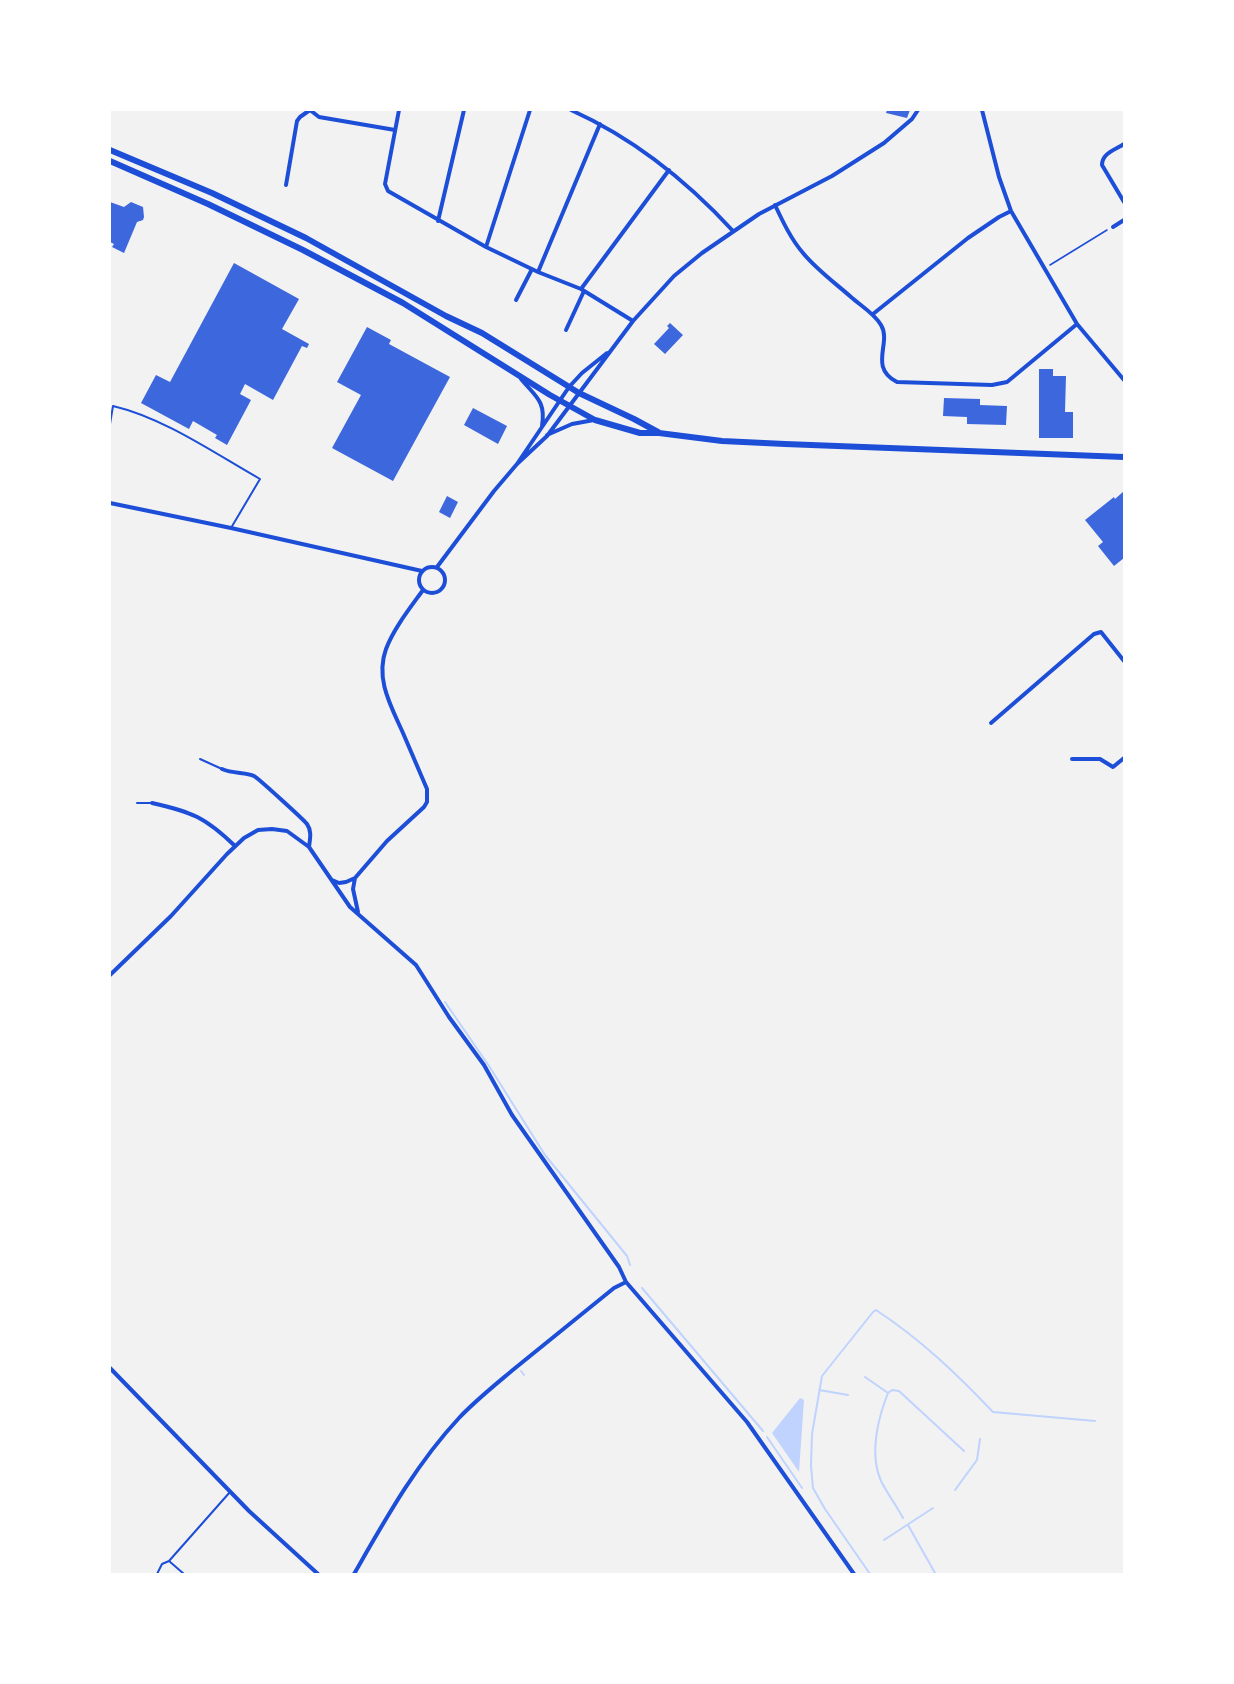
<!DOCTYPE html>
<style>
body{margin:0}
#map{position:relative;width:1234px;height:1684px;overflow:hidden;background:#f2f2f2;font-family:"Asap Condensed",sans-serif}
canvas{display:block}
.frame{position:absolute;inset:0;border:111px solid #fff;pointer-events:none}
</style>
<div id="map">
<canvas width="1234" height="1684"></canvas>
<div class="frame"></div>
</div>
<script>
const ctx = document.querySelector('canvas').getContext('2d');
ctx.lineJoin = 'round';
function fillPath(path, color) {
  ctx.fillStyle = color;
  ctx.fill(path, 'evenodd');
}
function trace(path, color, width, dash) {
  ctx.strokeStyle = color;
  ctx.lineWidth = width;
  ctx.lineCap = dash ? 'butt' : 'round';
  ctx.setLineDash(dash || []);
  ctx.stroke(path);
}
fillPath(new Path2D(`
 M800 1398 804 1400 799 1472 772 1433Z`), '#bfd3fe');
trace(new Path2D(`
 M445 1002 489 1066 545 1155 627 1256 630 1265
 M642 1288 763 1431
 M521 1371 524 1375
 M865 1377 888 1393
 M819 1390 848 1395
 M888 1393C878 1418 869 1454 881 1481 887 1493 896 1505 903 1518
 M888 1393 892 1390 899 1391 964 1451
 M767 1437 802 1488
 M955 1490 977 1460 980 1439
 M908 1525 935 1573
 M884 1540 933 1508
 M870 1574 825 1509 813 1488 811 1466 812 1434 822 1376 873 1312 876 1310C920 1339 956 1373 993 1412L1095 1421`), '#bfd3fe', 2);
fillPath(new Path2D(`
 M887 110H910L907 118 886 113Z
 M110 202 124 207 131 202 143 207 144 217 143 220 137 222 124 253 112 247 114 244 110 242Z
 M234 263 299 299 282 329 309 344 307 348 302 346 273 400 245 384 240 394 251 400 227 445 215 438 217 435 193 421 189 429 141 403 156 375 170 382Z
 M670 323 683 335 665 354 654 344 669 328 667 326Z
 M367 327 391 340 389 344 450 377 393 481 332 448 361 395 337 382Z
 M1039 369H1053V376H1066L1065 412H1073V438H1039Z
 M944 398 980 399V405L1007 406 1006 425 967 424V417L943 416Z
 M473 408 507 426 498 444 464 425Z
 M1124 491V558L1114 566 1098 546 1103 542 1085 520 1114 497 1115 499Z
 M447 496 458 502 450 518 439 512Z`), '#3d67dc');
trace(new Path2D(`
 M1050 265 1107 230`), '#1d4ed8', 1.5);
trace(new Path2D(`
 M110 424 113 406C164 418 214 453 260 479L231 528
 M200 759 222 769
 M137 803H152
 M169 1561 184 1574
 M157 1574 162 1564 169 1561 230 1492`), '#1d4ed8', 2);
trace(new Path2D(`
 M310 110 319 117 395 130
 M399 110 385 184 388 191 486 247 538 272 581 289 633 321
 M571 110C633 138 687 181 733 231
 M982 110 999 177 1011 211 1077 324 1124 380
 M1124 144C1115 150 1102 153 1102 165L1124 202
 M286 185 297 121 300 117 310 110
 M775 205C783 222 791 239 803 253 816 269 835 283 851 297 861 306 874 313 881 325 892 343 868 367 897 382L992 385 1007 382 1077 324
 M438 221 464 110
 M1113 227 1124 220
 M486 247 530 110
 M538 272 600 124
 M581 289 669 170
 M516 300 532 269
 M873 314 968 238 999 217 1011 211
 M566 330 584 291
 M521 379C536 397 546 401 542 426
 M547 435 572 424 594 420
 M517 464 547 436 633 321 674 276 702 253 759 214 832 176 884 143 912 119 918 110
 M110 503 231 528 422 571
 M419 580a13 13 0 1 1 26 0a13 13 0 1 1-26 0Z
 M437 567 494 491 517 464 569 387 582 373 607 353
 M991 723 1094 634 1101 632 1124 661
 M1072 759H1100L1113 767 1124 758
 M222 769C233 774 246 772 254 776 258 778 304 820 307 824 312 831 310 839 309 847
 M152 803C192 812 205 817 235 846
 M355 878 353 889 358 912
 M332 880 339 883 346 882 355 878 387 841 424 807 427 802V789C419 770 411 752 403 733 391 706 375 679 386 649 394 628 410 608 423 590
 M110 975 171 916 227 854 244 838 258 830 272 829 287 831 309 847 350 907 416 965 449 1017 484 1065 512 1115 619 1267 626 1282 747 1422 854 1574
 M110 1368 249 1511 318 1574
 M354 1574C385 1520 416 1464 459 1418 476 1400 495 1385 514 1369 547 1342 581 1315 614 1288L626 1282`), '#1d4ed8', 4);
trace(new Path2D(`
 M110 150 212 193 306 238 446 316 482 333 579 393 634 419 658 432
 M110 161 208 204 303 250 403 303 550 395 595 420 640 433H659L722 441 785 444 1124 457`), '#1d4ed8', 6);
</script>
